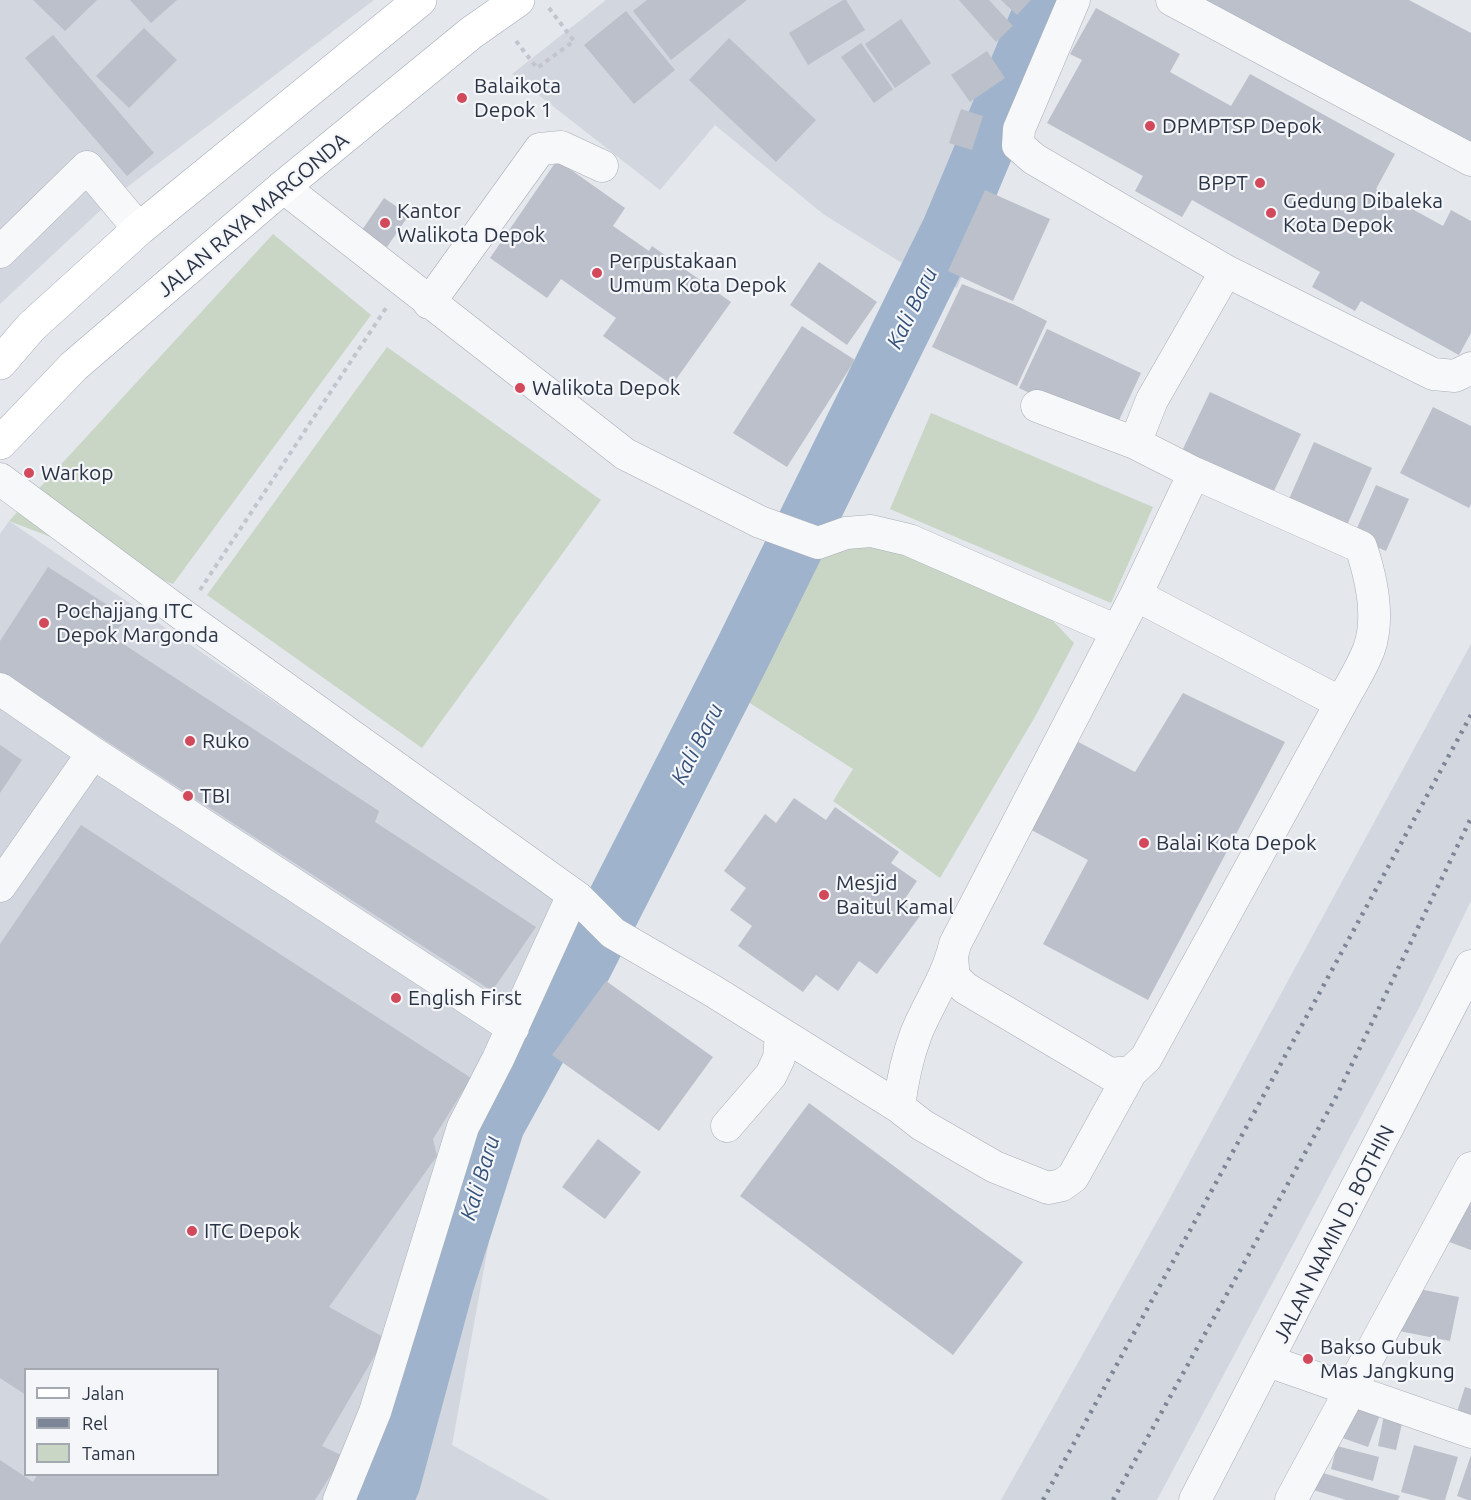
<!DOCTYPE html>
<style>
body{margin:0}
#map{position:relative;width:1471px;height:1500px;overflow:hidden;background:#e4e7ec;font-family:Ubuntu,sans-serif}
canvas{display:block}
.legend{position:absolute;left:24px;top:1368px;width:195px;height:108px;box-sizing:border-box;background:#f4f6f9;border:2px solid #a4a8b1;margin:0;padding:8px 10px;list-style:none;font-size:18px;color:#2b3445}
.legend li{display:flex;align-items:center;gap:12px;height:30px}
.legend b{width:30px;border:2px solid #a4a8b1}
</style>
<div id="map">
<canvas width="1471" height="1500"></canvas>
<ul class="legend">
<li><b style="height:8px;background:#fff"></b>Jalan</li>
<li><b style="height:8px;background:#7d8696"></b>Rel</li>
<li><b style="height:16px;background:#c9d6c5"></b>Taman</li>
</ul>
</div>
<script>
const ctx = document.querySelector('canvas').getContext('2d');
ctx.lineJoin = 'round';
function fillPath(path, color) {
  ctx.fillStyle = color;
  ctx.fill(path, 'evenodd');
}
function trace(path, color, width, dash) {
  ctx.strokeStyle = color;
  ctx.lineWidth = width;
  ctx.lineCap = dash ? 'butt' : 'round';
  ctx.setLineDash(dash || []);
  ctx.stroke(path);
}
function write(font, color, halo, rows, align = 'center') {
  ctx.font = font + ' Ubuntu,sans-serif';
  ctx.lineWidth = 4.5;
  ctx.setLineDash([]);
  ctx.textBaseline = 'middle';
  ctx.strokeStyle = halo;
  ctx.fillStyle = color;
  for (const [text, x, y, turn = 0] of rows) {
    ctx.save();
    ctx.translate(x, y);
    ctx.rotate((+turn || 0) * Math.PI / 180);
    ctx.textAlign = isNaN(turn) ? turn : align;
    if (halo) ctx.strokeText(text, 0, 0);
    ctx.fillText(text, 0, 0);
    ctx.restore();
  }
}
fillPath(new Path2D(`
 M0 0H374L118 194 0 304Z
 M606 0H1077L957 288 910 268 823 214 715 125 660 190 512 74Z
 M9 521 613 933 524 1048 452 1445 550 1500H0V534ZM26 1370H218V1474H26Z
 M1471 644V901L1420 1006 1157 1500H1001L1164 1209Z`), '#d2d6de');
fillPath(new Path2D(`
 M273 234 371 315 173 584 9 521Z
 M387 347 601 500 422 748 207 595Z
 M931 413 1153 507 1111 603 890 509Z
 M869 544 909 553 1037 604 1074 643 1036 715 940 878 833 801 853 769 739 696 796 572 814 557Z`), '#c9d6c5');
trace(new Path2D(`
 M384 1500 392 1481 445 1284 496 1124 583 966 742 654 951 229 1047 0`), '#9fb4cc', 58);
fillPath(new Path2D(`
 M33 0H97L65 31Z
 M130 0H177L151 23Z
 M647 0H747L671 60 633 11Z
 M843 0H846L865 30 808 65 789 33Z
 M959 0H989L1013 26 996 42Z
 M1001 0H1031L1017 15Z
 M1188 0H1409L1471 33V149Z
 M1096 8 1180 54 1170 72 1231 106 1250 74 1395 154 1376 189 1443 226 1451 210 1471 221V333L1459 355 1361 301 1355 311 1312 287 1320 272 1192 200 1182 217 1135 191 1143 176 1047 123 1082 60 1070 54Z
 M626 11 675 70 634 104 584 45Z
 M901 19 931 63 895 88 865 44Z
 M144 28 177 60 129 108 96 76Z
 M53 35 154 153 127 176 25 58Z
 M729 38 816 120 776 162 689 80Z
 M861 43 893 89 874 103 841 57Z
 M987 51 1005 78 970 102 951 75Z
 M961 109 983 116 972 150 949 143Z
 M557 160 625 208 613 226 649 251 652 246 731 302 672 385 603 336 616 318 561 279 547 298 490 258Z
 M985 190 1050 219 1013 301 948 271Z
 M384 198 409 215 387 247 362 230Z
 M819 262 877 302 847 345 790 305Z
 M962 284 1015 305 1047 321 1017 386 932 347Z
 M802 326 855 360 787 467 733 433Z
 M1047 329 1141 373 1113 433 1019 388Z
 M1210 392 1301 434 1272 495 1181 453Z
 M1433 407 1471 426V504L1469 508 1400 473Z
 M1314 442 1372 468 1344 532 1286 506Z
 M1376 485 1409 499 1386 551 1353 537Z
 M48 567 128 618 111 636 379 811 375 822 536 927 492 991 0 672V641Z
 M1183 693 1285 742 1148 1000 1043 944 1088 860 1024 826 1069 737 1135 772Z
 M0 745 22 760 0 793Z
 M794 798 826 820 835 807 899 852 891 863 917 881 902 903 920 916 877 974 859 961 838 991 816 975 803 992 738 946 752 926 730 910 746 888 724 871 765 814 776 823Z
 M81 825 471 1078 433 1139 437 1156 329 1307 385 1338 322 1446 343 1456 315 1500H0V1460L33 1482 38 1474H218V1370H26V1395L0 1378V944Z
 M606 981 713 1057 659 1131 552 1055Z
 M809 1103 1023 1262 953 1355 740 1196Z
 M598 1139 641 1172 605 1219 562 1187Z
 M1471 1198V1250L1444 1240Z
 M1409 1287 1459 1297 1450 1341 1399 1331Z
 M1465 1387 1471 1389V1426L1454 1421Z
 M1352 1395 1383 1407 1368 1447 1337 1436Z
 M1384 1415 1403 1419 1396 1450 1378 1446Z
 M1414 1445 1458 1457 1445 1500H1431L1401 1492Z
 M1337 1446 1379 1457 1373 1481 1331 1469Z
 M1471 1455V1500H1468L1457 1496Z
 M1313 1470 1400 1496 1398 1500H1346L1307 1488Z`), '#bbc0ca');
const minor = new Path2D(`
 M1074 0 1019 129 1018 145 1034 159 1226 271
 M1172 0 1471 160
 M283 187 625 454 760 522 818 543 846 533 871 531 909 540 1117 631
 M0 252 87 167 139 229
 M429 303 540 149 561 147 602 166
 M1037 406 1135 443 1194 473
 M1135 443 1152 400 1226 271 1433 374 1455 376 1471 368
 M0 479 183 615 578 898 613 933 713 991 899 1107 922 1125 995 1167 1048 1188 1062 1185 1073 1177 1131 1072 1146 1058 1341 703C1350 686 1362 668 1369 649 1380 618 1371 577 1361 547L1194 473 1136 595 955 944C948 976 928 1004 916 1034 907 1058 902 1082 899 1107
 M1136 595 1341 703
 M0 689 93 753 513 1028
 M0 886 93 753
 M952 959 954 977 965 988 1110 1074 1131 1072
 M727 1126 771 1075 779 1058 781 1034
 M1268 1361 1471 1432
 M339 1500 375 1412 463 1127 498 1059 573 895
 M1195 1500 1471 966
 M1291 1500 1471 1168`);
const major = new Path2D(`
 M0 363 31 327 139 229 420 0
 M0 443 74 366 283 187 471 33 518 0`);
trace(minor, '#a9aeb7', 33);
trace(major, '#a3abb8', 34);
trace(new Path2D(`
 M516 41 537 68 574 41 549 8
 M200 590 386 308`), '#c2c5cb', 4, [4.5, 4.5]);
trace(minor, '#f7f8fa', 32);
trace(major, '#fff', 33);
trace(new Path2D(`
 M1043 1500 1471 715
 M1113 1500 1337 1095 1471 818`), '#7d8696', 4.5, [3, 6]);
for (const [x, y, r, color] of [
 [462,98,6,"#d1495b"],
 [1150,126,6,"#d1495b"],
 [1260,183,6,"#d1495b"],
 [1271,213,6,"#d1495b"],
 [385,223,6,"#d1495b"],
 [597,273,6,"#d1495b"],
 [520,388,6,"#d1495b"],
 [29,473,6,"#d1495b"],
 [44,623,6,"#d1495b"],
 [190,741,6,"#d1495b"],
 [188,796,6,"#d1495b"],
 [1144,843,6,"#d1495b"],
 [824,895,6,"#d1495b"],
 [396,998,6,"#d1495b"],
 [192,1231,6,"#d1495b"],
 [1308,1359,6,"#d1495b"]
]) {
  const dot = new Path2D();
  dot.arc(x, y, r, 0, 2 * Math.PI);
  ctx.fillStyle = color;
  ctx.fill(dot);
  trace(dot, '#f4f6f9', 2);
}
write('21px', '#2b3445', '#f4f6f9', [
 ["Balaikota",474,86],
 ["Depok 1",474,110],
 ["DPMPTSP Depok",1162,126],
 ["BPPT",1248,183,"right"],
 ["Gedung Dibaleka",1283,201],
 ["Kota Depok",1283,225],
 ["Kantor",397,211],
 ["Walikota Depok",397,235],
 ["Perpustakaan",609,261],
 ["Umum Kota Depok",609,285],
 ["Walikota Depok",532,388],
 ["Warkop",41,473],
 ["Pochajjang ITC",56,611],
 ["Depok Margonda",56,635],
 ["Ruko",202,741],
 ["TBI",200,796],
 ["Balai Kota Depok",1156,843],
 ["Mesjid",836,883],
 ["Baitul Kamal",836,907],
 ["English First",408,998],
 ["ITC Depok",204,1231],
 ["Bakso Gubuk",1320,1347],
 ["Mas Jangkung",1320,1371]
], 'left');
write('21px', '#2b3445', '#f4f6f9', [
 ["JALAN RAYA MARGONDA",253,215,-40],
 ["JALAN NAMIN D. BOTHIN",1334,1234,-63]
]);
write('italic 22px', '#34527a', '#f4f6f9', [
 ["Kali Baru",912,308,-64],
 ["Kali Baru",697,744,-63],
 ["Kali Baru",480,1178,-73]
]);
</script>
